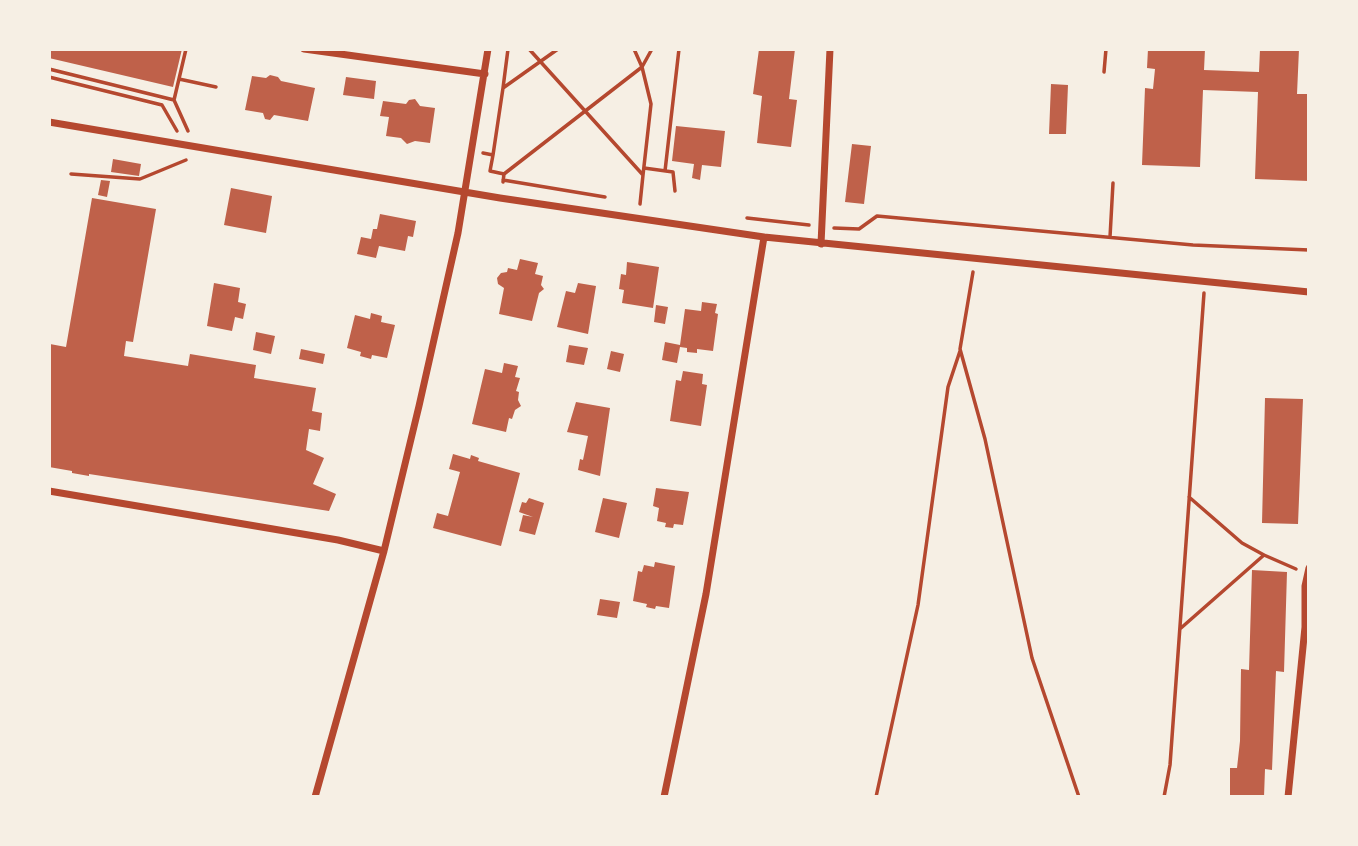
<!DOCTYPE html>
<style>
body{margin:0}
#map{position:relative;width:1358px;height:846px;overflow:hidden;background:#f6efe4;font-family:Rubik,sans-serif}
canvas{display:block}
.frame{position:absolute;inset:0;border:51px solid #f6efe4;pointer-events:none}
</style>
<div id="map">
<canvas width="1358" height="846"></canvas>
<div class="frame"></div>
</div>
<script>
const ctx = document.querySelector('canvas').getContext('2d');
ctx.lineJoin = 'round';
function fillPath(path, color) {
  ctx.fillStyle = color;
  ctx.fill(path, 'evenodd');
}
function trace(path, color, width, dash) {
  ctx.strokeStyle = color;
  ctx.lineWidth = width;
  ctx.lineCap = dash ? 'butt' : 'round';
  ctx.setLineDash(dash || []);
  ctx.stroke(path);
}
fillPath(new Path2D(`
 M49 49H182L173 87 49 58Z
 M759 49H795L789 99 797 100 791 147 757 143 762 96 753 94Z
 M1148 49H1205L1204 70 1259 72 1260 49H1299L1297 94H1309V181L1255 179 1258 92 1203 90 1200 167 1142 165 1145 88 1153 89 1155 69 1147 68Z
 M270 75 278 77 281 81 315 88 308 121 274 115 270 120 265 119 263 113 245 110 252 76 266 78Z
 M346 77 376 81 374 99 343 95Z
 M1051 84 1068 85 1066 134H1049Z
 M415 99 420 106 435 108 430 143 415 141 407 144 401 138 386 136 389 117 380 116 383 101 406 104 409 100Z
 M676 126 725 131 721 167 702 165 700 180 692 178 694 164 672 161Z
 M852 144 871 146 864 204 845 202Z
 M113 159 141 164 139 176 111 172Z
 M101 180 110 181 107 197 98 195Z
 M231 188 272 196 266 233 224 225Z
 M92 198 156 209 133 342 126 341 124 356 188 366 190 354 256 365 254 378 316 388 312 411 322 413 320 431 309 429 306 450 324 458 313 484 336 494 329 511 89 474V476L72 473V471L49 467 50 344 66 347Z
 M380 214 416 221 413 237 408 236 405 251 379 246 376 258 357 254 361 237 371 239 373 229H377Z
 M520 259 538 263 535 274 543 276 541 285 544 289 539 293 532 321 499 314 504 288 498 284 497 278 501 273 507 272 508 268 517 270Z
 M627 262 659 267 653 308 622 303 624 290 619 289 621 274 626 275Z
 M214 283 240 288 238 302 246 304 243 319 235 317 232 331 207 326Z
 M578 283 596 286 588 334 557 327 566 291 575 293Z
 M702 302 717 304 715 313 718 314 713 351 697 349V353L687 352V348L680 347 677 363 662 360 665 342 680 345 685 309 701 311Z
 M656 305 668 307 665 324 654 322Z
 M371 313 382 316 381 322 395 325 387 358 372 355 371 359 360 356 361 352 347 348 355 315 370 319Z
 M256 332 275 336 271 354 253 350Z
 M569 345 588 348 584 365 566 362Z
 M301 349 325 354 323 364 299 359Z
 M611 351 624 354 620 372 607 369Z
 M504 363 518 366 515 377 520 378 516 391 519 392 518 400 521 406 515 410 512 419 509 418 506 432 472 424 485 369 502 373Z
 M683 371 703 374 702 384 707 385 701 426 670 421 676 380 681 381Z
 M1265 398 1303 399 1298 524 1262 523Z
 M576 402 610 408 600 476 578 470 580 459 583 460 588 436 567 432Z
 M453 454 470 459 471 455 479 458 478 461 520 473 501 546 433 528 437 513 448 516 460 472 449 469Z
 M656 488 689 492 683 525 674 524 673 528 665 527 666 523 657 521 659 508 653 506Z
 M529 498 544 503 535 535 519 531 523 515 533 517 519 512 522 502 526 503Z
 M603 498 627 503 619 538 595 532Z
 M655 562 675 566 669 608 656 606 655 609 646 607 647 604 633 601 638 571 642 572 644 565 654 567Z
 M1252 570 1287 572 1284 672 1276 671 1272 770 1265 769 1264 797H1230V768H1237L1240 741 1241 669 1249 670Z
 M600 599 620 602 617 618 597 615Z`), '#bf614a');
trace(new Path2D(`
 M529 49 643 175 640 204
 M634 49 642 67 651 104 643 175
 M49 69 174 100 188 131
 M1104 72 1106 49
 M49 77 162 105 177 131
 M179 79 216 87
 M503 88 508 49
 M174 100 186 49
 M483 153 493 155 503 88 558 49
 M493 155 490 171 504 174
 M644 168 673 172 675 191
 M665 171 679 49
 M71 174 140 179 186 160
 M503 180 605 197
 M503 182 504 174 642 67 652 49
 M747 218 809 225
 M834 228 859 229 877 216 1193 245 1309 250
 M1110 237 1113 183
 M973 272 960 349 985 439 1032 658 1079 797
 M1189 497 1242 543 1264 555
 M1181 628 1264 555 1296 569
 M876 797 918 605 948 387 960 351
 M1164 797 1170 765 1204 293`), '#b5482f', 3.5);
trace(new Path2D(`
 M304 49 485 74
 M49 122 500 198 764 237 1309 292
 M821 244 830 49
 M49 491 338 540 384 551
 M315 797 384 551 419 406 458 233 488 49
 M664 797 706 594 764 237
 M1288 797 1305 627V586L1309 568`), '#b5482f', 7);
</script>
